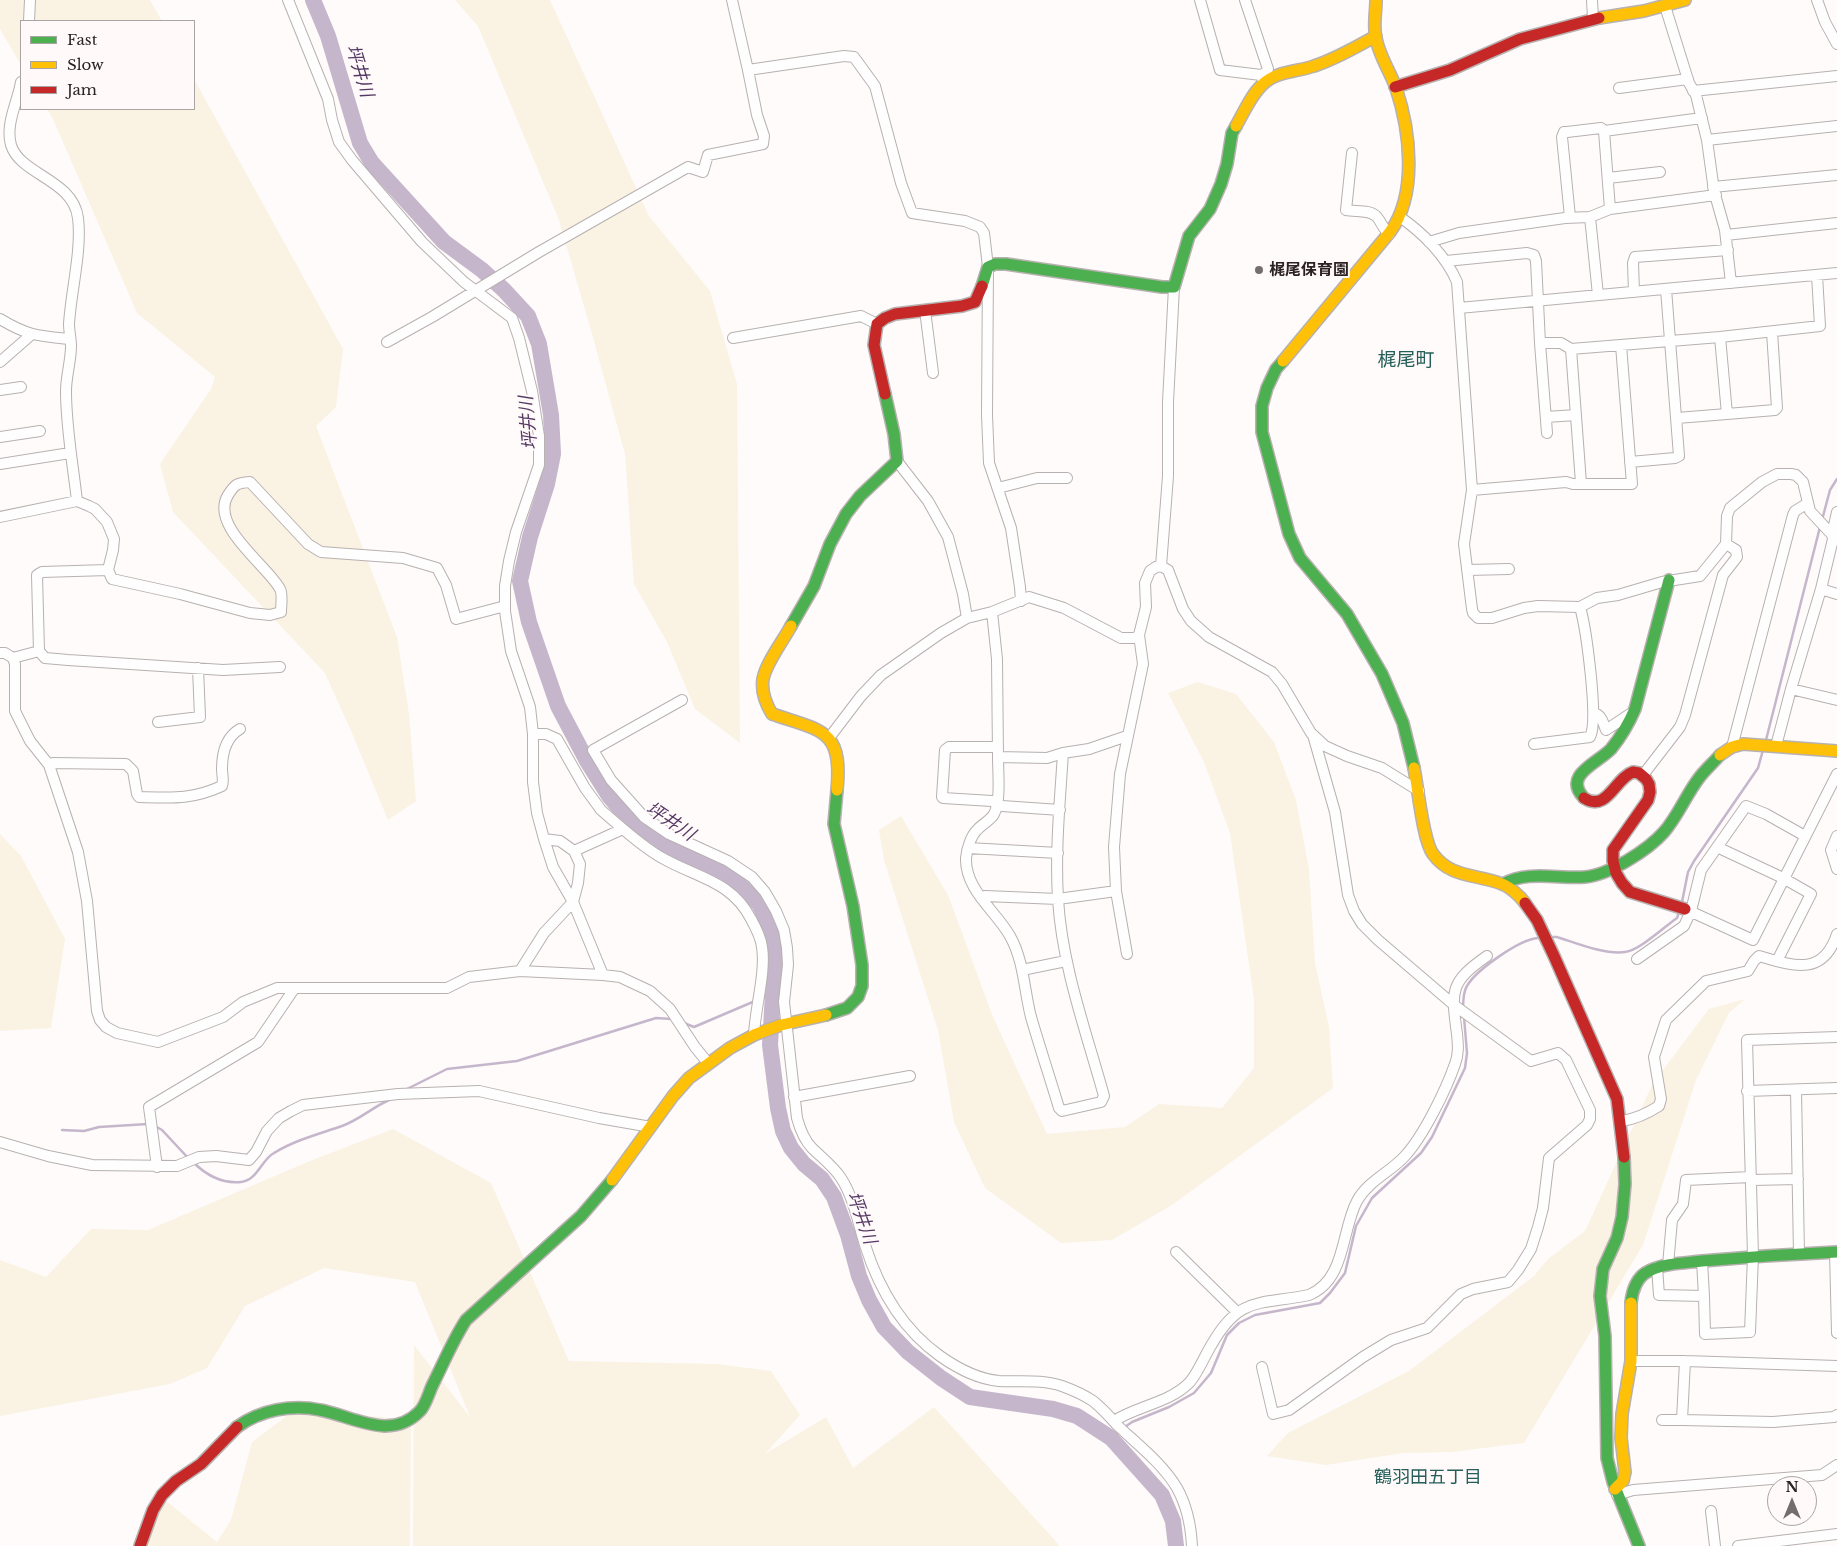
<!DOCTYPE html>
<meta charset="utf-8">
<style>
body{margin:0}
#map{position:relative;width:1837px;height:1546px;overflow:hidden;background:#fefbfa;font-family:"Libre Baskerville",serif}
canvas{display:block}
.legend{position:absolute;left:20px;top:20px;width:175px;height:90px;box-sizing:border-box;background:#fffaf9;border:1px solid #aaa4a3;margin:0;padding:6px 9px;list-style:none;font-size:15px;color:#2b2222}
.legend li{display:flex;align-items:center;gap:10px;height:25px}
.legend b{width:25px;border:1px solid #aaa4a3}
.north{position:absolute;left:1767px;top:1476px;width:50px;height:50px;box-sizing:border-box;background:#fffaf9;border:1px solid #aaa4a3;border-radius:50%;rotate:0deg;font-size:14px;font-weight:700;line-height:20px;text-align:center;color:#2b2222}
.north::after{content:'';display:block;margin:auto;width:18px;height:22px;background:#756e6e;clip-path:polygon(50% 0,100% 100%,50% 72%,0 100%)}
</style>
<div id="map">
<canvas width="1837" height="1546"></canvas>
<ul class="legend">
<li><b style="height:6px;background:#4caf50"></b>Fast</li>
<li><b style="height:6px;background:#ffc107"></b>Slow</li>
<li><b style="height:6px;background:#c62828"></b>Jam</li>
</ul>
<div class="north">N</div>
</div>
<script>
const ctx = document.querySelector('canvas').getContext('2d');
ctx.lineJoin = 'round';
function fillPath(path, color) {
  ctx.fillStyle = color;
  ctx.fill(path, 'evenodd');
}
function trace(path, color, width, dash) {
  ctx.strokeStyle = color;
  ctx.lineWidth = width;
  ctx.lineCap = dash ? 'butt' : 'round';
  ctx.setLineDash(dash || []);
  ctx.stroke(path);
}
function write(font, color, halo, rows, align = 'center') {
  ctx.font = font + ' "Libre Baskerville","Noto Sans JP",serif';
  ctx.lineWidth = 4;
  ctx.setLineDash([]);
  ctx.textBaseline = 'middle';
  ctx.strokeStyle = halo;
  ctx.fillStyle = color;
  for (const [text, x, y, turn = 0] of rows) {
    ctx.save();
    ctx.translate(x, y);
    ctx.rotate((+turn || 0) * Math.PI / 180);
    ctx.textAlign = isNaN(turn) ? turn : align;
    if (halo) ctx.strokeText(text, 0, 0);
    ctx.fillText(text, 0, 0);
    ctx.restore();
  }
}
fillPath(new Path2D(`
 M0 0H150L162 21H21V65L0 29Z
 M455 0H550L649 216 710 291 737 384 740 743 695 709 667 642 634 584 625 454 592 334 559 220 478 26Z
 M194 79 343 349 336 407 316 426 397 637 409 714 416 801 388 820 352 733 325 673 173 512 160 464 211 389 215 377 137 313 53 119 47 109H194Z
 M1198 682 1236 694 1274 742 1296 800 1309 869 1315 963 1329 1027 1333 1088 1172 1205 1112 1240 1061 1243 985 1188 954 1122 938 1030 884 860 879 830 901 816 948 895 993 1017 1047 1134 1125 1127 1159 1104 1222 1108 1254 1068V999L1230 833 1204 762 1168 693Z
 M0 834 21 856 65 939 51 1028 0 1031Z
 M1745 999 1729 1013 1696 1080 1643 1245 1524 1443 1452 1452 1403 1453 1326 1465 1267 1456 1288 1433 1409 1371 1534 1276 1548 1259 1585 1231 1653 1083 1709 1009Z
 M393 1129 491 1183 569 1361 717 1364 771 1371 800 1415 765 1454 826 1417 853 1468 934 1407 1060 1546H413L414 1345 470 1417 415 1282 324 1268 245 1306 207 1368 170 1384 0 1416V1260L46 1277 91 1229 148 1230 310 1161Z
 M296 1409 411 1420 410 1546H142L160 1496 217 1542 231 1520 252 1442Z`), '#faf2e3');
trace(new Path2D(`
 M1822 520 1830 490 1837 479
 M1766 740 1820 527
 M1682 902 1688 872 1694 861 1758 768 1763 750
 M1551 937H1557C1576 943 1605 955 1625 952 1640 950 1664 927 1677 918L1679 912
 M761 999 772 995
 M1463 1009C1463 1002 1463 992 1467 986 1476 970 1520 939 1538 938
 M684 1023 694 1027 755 1001
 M407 1089 447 1069 517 1061 656 1018 672 1019
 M155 1126 162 1130 189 1159
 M62 1130 84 1131 99 1127 148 1124
 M193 1162C206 1175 221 1184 241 1182 258 1180 261 1160 274 1153 295 1140 319 1134 342 1126 359 1120 373 1107 389 1100
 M1125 1427 1132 1422 1169 1407 1194 1393 1211 1373 1227 1335 1239 1323 1255 1315 1320 1303 1330 1293 1345 1273 1356 1226 1372 1198 1421 1153 1432 1137 1465 1068 1467 1053 1464 1017
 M1111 1438 1119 1432`), '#c5b6cc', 2.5);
trace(new Path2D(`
 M313 0 328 36 360 143 372 163 444 242 482 270 504 290 528 316 539 344 551 415 553 454 547 484 530 537 520 581 529 622 558 706 587 761 609 796 633 824 670 849 713 867 734 879 759 904 768 923 772 937 775 959 770 1045 778 1108 783 1131 791 1148 804 1164 822 1179 834 1197 848 1235 859 1276 869 1300 884 1327 908 1352 941 1378 970 1397 1053 1409 1077 1416 1111 1438 1162 1495 1173 1521 1176 1546`), '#c5b6cc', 16);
const street = new Path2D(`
 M288 0 328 99 332 120 339 142 352 160 422 242 464 282 512 318 519 338 532 391 539 436V465L516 532 509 561 505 586V611L511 651 530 707 533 734V782L537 813 544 839 553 867 573 902 603 975
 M732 0 748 70 844 56 854 57 875 86 901 183 912 213 965 221 980 227 984 233 988 267 987 415 989 463 1011 528 1020 587 1021 601
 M1200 0 1220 70 1261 75 1264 83
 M1245 0 1268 69 1267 72 1261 75
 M1592 0 1593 19
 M1817 0 1825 22 1837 44
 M1665 6 1689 83 1696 95 1707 140 1714 191 1725 230 1731 283
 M29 21 30 0
 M21 82C18 101 5 124 11 145 20 175 73 179 78 218 82 250 71 291 69 324 69 331 71 339 71 346 71 361 66 376 66 391 66 428 73 465 77 501
 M1619 88 1688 79
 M1693 91 1837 76
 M1604 131 1702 118
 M1707 140 1837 126
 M1352 153 1346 210C1356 212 1370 209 1377 217 1382 223 1383 229 1389 234
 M1608 178 1660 172
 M1713 187 1837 175
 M1400 217C1423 233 1446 256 1457 282L1472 490 1464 544 1472 609 1473 613 1478 618H1492L1524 608 1538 606 1580 607 1597 598 1618 595 1662 582 1700 576 1726 544 1727 516 1730 508 1762 482 1777 474H1791L1796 475 1803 482 1810 511 1837 540
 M1570 217 1562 137 1564 132H1567L1601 128 1604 131 1610 209
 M1590 217 1598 295
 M1726 235 1837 223
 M1429 242 1459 233 1565 218 1590 217 1610 209 1716 195
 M1446 261 1527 253 1534 255 1536 261 1540 343H1561L1571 349 1720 337
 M1634 292 1633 263 1635 257 1728 250
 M1459 308 1837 273
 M925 310 933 373
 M0 319C28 336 39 336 70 339
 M1772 332 1777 408 1775 410 1727 414 1720 337 1820 326 1817 275
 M733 338 861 316 877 324
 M387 342 432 317 539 252 688 167 703 172 708 155 763 144 764 136 757 115 748 70
 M1540 343 1547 433
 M1571 349 1581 483
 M0 362 32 334
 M0 390 21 387
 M1546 417 1576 415
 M1677 418 1727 414
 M0 437 40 431
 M897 461 928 501 948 537 963 594 967 618
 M1630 462 1675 458 1679 456 1666 289
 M0 464 70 453
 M998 488 1037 478H1067
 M1472 490 1566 482 1573 484H1632L1621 345
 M0 517 77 501 89 506 95 509 107 522 114 539 113 550 108 570 112 579 180 594 250 613 270 615 281 612C281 605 283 594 280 589 268 566 209 526 228 495 235 484 237 483 250 482L308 544 321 552 403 558 437 568 446 585 456 619 505 606
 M1161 566 1168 570 1183 609 1191 621 1209 637 1272 672 1282 684 1311 733 1325 746 1347 756 1382 768 1419 791
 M1161 566 1168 476V402L1174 287
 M1467 570 1509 569
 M1821 589 1837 594
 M992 612 997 659 998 757 1047 758 1063 753 1089 749 1127 736
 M39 651 45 658 68 660 223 670 280 667
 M0 653H5L13 658 15 664V711L30 741 49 765 78 852 87 901 97 1011 100 1020 106 1027 117 1033 158 1042 223 1017 243 1002 277 988H447L469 977 520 971 603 975 620 977 650 991 670 1009 695 1047 708 1063
 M13 658 39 651 37 575 42 572 108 570
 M1791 689 1837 700
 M682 700 593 750 611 780 644 817 669 834 728 861 752 877 765 892 776 911 784 930 787 948 788 965 784 1002 797 1118C800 1129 804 1140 812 1148 822 1158 833 1166 841 1178 854 1198 858 1223 865 1245 879 1289 902 1329 940 1356 957 1368 977 1379 999 1381 1020 1382 1042 1379 1062 1386 1073 1390 1084 1395 1093 1401 1102 1408 1110 1417 1117 1425 1138 1445 1162 1463 1177 1488 1187 1506 1191 1526 1192 1546
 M1594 713C1602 715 1603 723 1606 730L1630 714
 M158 722 200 717 198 668
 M533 734H546L557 739 585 788 601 810 623 829
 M829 738 861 696 881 675 941 633 967 618 992 612 1029 597 1064 608 1121 638H1135L1139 635
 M1534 744 1590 737C1599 720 1586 628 1580 607
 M1776 746 1791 689 1821 589 1833 539 1832 534 1837 512
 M998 747H949L945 750 942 797 943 798 992 801 1002 806 1060 810
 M1732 747 1793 515 1795 511 1808 503
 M998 757C998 773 1001 801 994 814 990 821 982 824 977 830 971 836 967 848 966 858 965 890 996 911 1010 936 1024 961 1024 990 1031 1017 1040 1048 1050 1078 1059 1108L1062 1111 1101 1102 1104 1096C1086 1031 1062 966 1058 899 1055 850 1060 801 1063 753
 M49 765 53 763 126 764 133 771 137 794 139 797C172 798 191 800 222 786 224 780 222 775 222 769 222 754 226 737 240 729
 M1643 775 1680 727 1685 715 1723 575 1737 557 1736 550 1726 544
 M1837 836 1831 850 1837 869
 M1717 847 1783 878 1811 894 1777 961
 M968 848 1058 853
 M574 851 623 829C636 840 650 852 666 860 699 878 732 882 751 919 756 928 761 938 762 947 766 973 755 1008 754 1035
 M981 898 985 896 1058 899 1116 891
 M1685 909 1753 940 1837 774
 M1127 954 1116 891 1114 847 1120 774 1143 664 1139 635 1146 607 1145 583 1150 571 1156 567 1161 566
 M1637 959 1684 926 1691 911 1701 870 1746 806 1766 814 1805 836
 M1022 970 1066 961
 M520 971 544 933 573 902 578 883 580 864 574 851 560 841 544 839
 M1796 1090 1799 1254
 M1747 1091 1837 1088
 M794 1097 910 1076
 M1622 1121C1635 1119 1648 1113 1659 1106L1661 1099 1654 1057 1666 1020 1706 981 1748 971 1754 961 1759 956C1793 966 1823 977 1837 934
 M0 1142 48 1156 92 1165 177 1166 199 1157 216 1156 249 1160 256 1152 267 1131 279 1118 291 1111 303 1105 398 1094 479 1091 599 1118 651 1127
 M157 1167 149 1107 258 1042 294 989
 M1751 1180 1798 1179
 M1176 1252 1237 1312
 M1835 1252 1837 1333
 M1668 1265 1672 1220 1683 1204 1686 1180 1751 1177
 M1657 1267 1659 1295 1704 1296 1702 1261
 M1704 1296 1705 1334 1750 1332 1753 1256 1747 1040 1837 1037
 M1631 1361H1685L1837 1366
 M1262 1367 1273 1414 1289 1410 1363 1357 1391 1340 1427 1328 1461 1294 1473 1289 1508 1282 1518 1270 1531 1249 1538 1227 1543 1208 1549 1158 1587 1125 1590 1119V1110L1566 1060 1558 1053 1531 1061 1454 1005 1378 940 1362 924 1354 911 1348 895 1335 812 1313 735
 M1662 1420H1682L1685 1361
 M1682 1420 1773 1422 1834 1417 1837 1415
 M1114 1421C1137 1406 1169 1403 1189 1383 1197 1375 1205 1355 1212 1344 1240 1295 1261 1305 1309 1295 1346 1280 1341 1231 1357 1201 1368 1181 1389 1173 1404 1157 1423 1137 1446 1090 1455 1064 1459 1054 1458 1044 1457 1034 1451 990 1450 982 1487 956
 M1617 1495 1633 1490 1822 1475 1837 1465
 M1711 1511 1715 1546
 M1738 1546 1837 1534`);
const fast = new Path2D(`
 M982 286 988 267 995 264H1006L1162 287H1174L1189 236 1210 209 1221 184 1227 164 1232 133 1236 126
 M1283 361 1276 369 1267 388 1262 406V432L1289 534 1300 558 1347 614 1382 674 1403 723 1414 768
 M791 626 814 586 830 544 846 514 860 496 897 461 894 434 885 394
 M1584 798C1562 775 1598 763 1611 749 1620 738 1629 723 1635 709L1669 580
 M1503 884C1528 870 1558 879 1585 877 1609 875 1648 850 1664 832 1678 816 1686 795 1699 778 1705 770 1713 763 1720 755
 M826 1015 847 1008 858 997 862 986V965L853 906 834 824 837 790
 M1624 1157 1625 1184 1622 1217 1617 1238 1603 1269 1600 1296 1605 1336 1607 1458 1613 1482 1639 1546
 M1631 1303C1632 1291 1637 1276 1649 1271 1665 1263 1685 1263 1702 1261 1747 1257 1792 1254 1837 1252
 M237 1427C260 1410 292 1404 320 1410 353 1416 390 1442 420 1411 426 1405 429 1392 433 1384 444 1362 453 1340 466 1320L581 1216 612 1180`);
const slow = new Path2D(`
 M1599 18 1644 11 1685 0
 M1236 126C1244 112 1251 95 1263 84 1277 71 1297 72 1314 66 1336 59 1356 47 1376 36
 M1283 361 1390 232C1418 194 1410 130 1396 88 1390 71 1379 56 1376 38 1373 26 1376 13 1376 0
 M791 626C783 641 766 663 763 679 761 692 766 704 772 714 822 731 843 729 837 790
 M1720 755 1732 747 1743 744 1837 751
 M1414 768C1418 788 1423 841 1433 854 1450 878 1477 874 1502 884 1510 887 1520 896 1525 903
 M612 1180 673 1096 689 1078 730 1048 754 1035 781 1025 826 1015
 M1615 1489 1623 1481 1625 1472 1621 1438 1622 1414 1631 1361V1303`);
const jam = new Path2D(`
 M1395 87 1450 70 1520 39 1599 18
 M885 394 874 345 877 324 885 318 895 314 962 306 975 302 982 286
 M1584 798C1607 813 1615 778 1633 772L1639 773 1646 779 1649 784 1650 792 1648 800 1613 850V861L1616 873 1622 883 1630 892 1685 909
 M1525 903 1537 920 1554 956 1617 1099 1624 1157
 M140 1546 153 1510 162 1495 176 1481 201 1464 237 1427`);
trace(street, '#b7b1b0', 12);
trace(fast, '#b7b1b0', 14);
trace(slow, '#b7b1b0', 14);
trace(jam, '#b7b1b0', 14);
trace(street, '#fffefe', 10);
trace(fast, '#4caf50', 11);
trace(slow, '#ffc107', 11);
trace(jam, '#c62828', 11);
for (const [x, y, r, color] of [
 [1259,270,5,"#756e6e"]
]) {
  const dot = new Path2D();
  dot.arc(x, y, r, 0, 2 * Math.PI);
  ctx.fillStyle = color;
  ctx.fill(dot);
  trace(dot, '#fffaf9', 2);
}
write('bold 16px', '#2b2222', '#fffaf9', [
 ["梶尾保育園",1269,270]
], 'left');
write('italic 18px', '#553a66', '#fffaf9', [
 ["坪井川",359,71,73],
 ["坪井川",529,423,-95],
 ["坪井川",670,822,33],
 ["坪井川",861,1218,70]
]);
write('18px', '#255f5a', '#fffaf9', [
 ["鶴羽田五丁目",1428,1478]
]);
write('19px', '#255f5a', '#fffaf9', [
 ["梶尾町",1406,361]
]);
</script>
